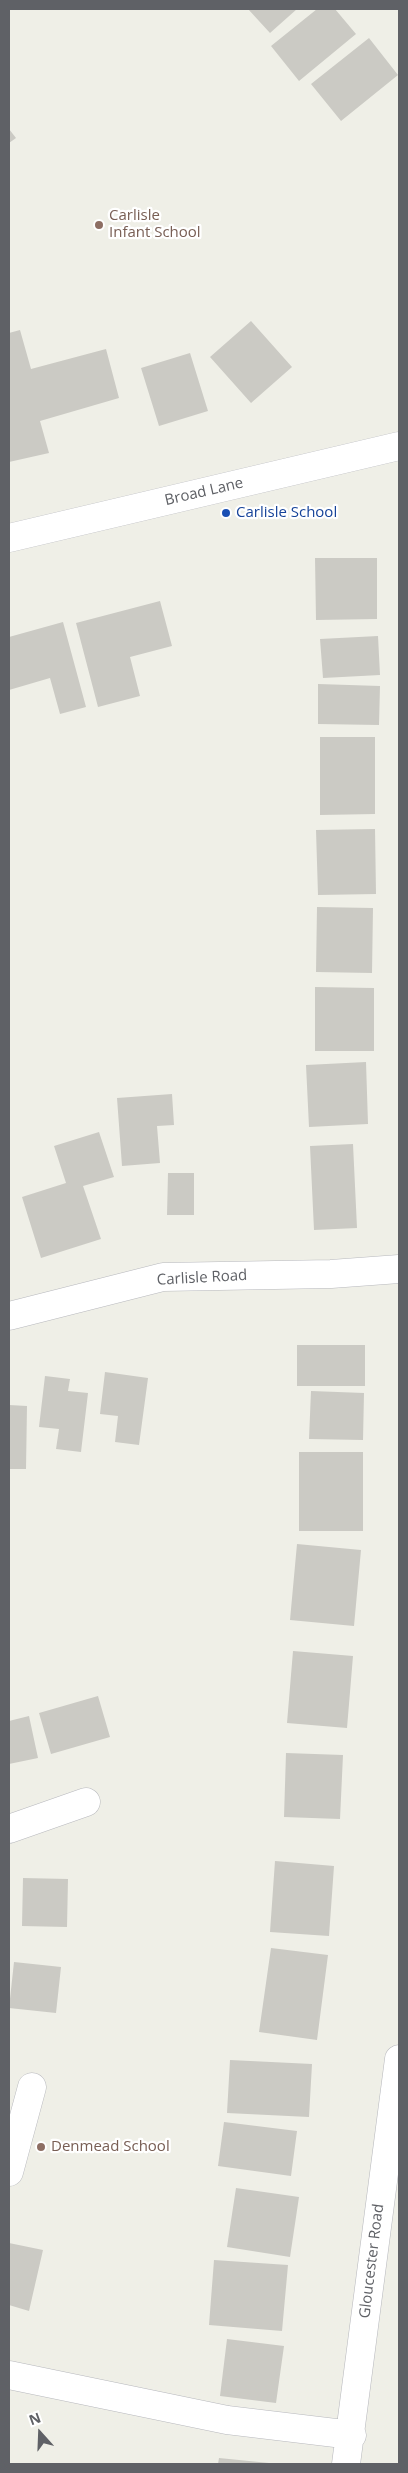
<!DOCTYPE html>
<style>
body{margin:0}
#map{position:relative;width:408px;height:2473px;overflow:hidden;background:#efefe7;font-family:"Open Sans",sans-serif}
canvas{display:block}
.frame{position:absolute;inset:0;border:10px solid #5f6166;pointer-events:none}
.north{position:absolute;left:15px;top:2408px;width:50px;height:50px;-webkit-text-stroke:4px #fff;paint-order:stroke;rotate:340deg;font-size:14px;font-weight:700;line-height:20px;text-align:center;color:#5f6166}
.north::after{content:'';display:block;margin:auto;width:18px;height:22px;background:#5f6166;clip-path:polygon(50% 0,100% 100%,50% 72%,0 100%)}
</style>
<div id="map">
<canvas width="408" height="2473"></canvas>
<div class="frame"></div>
<div class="north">N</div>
</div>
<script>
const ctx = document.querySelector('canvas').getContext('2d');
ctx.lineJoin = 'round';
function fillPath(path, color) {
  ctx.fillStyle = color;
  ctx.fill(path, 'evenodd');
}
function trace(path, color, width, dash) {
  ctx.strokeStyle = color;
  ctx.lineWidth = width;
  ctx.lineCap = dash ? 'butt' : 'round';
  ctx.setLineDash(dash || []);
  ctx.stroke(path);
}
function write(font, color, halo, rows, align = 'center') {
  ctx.font = font + ' "Open Sans",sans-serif';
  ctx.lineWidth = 4.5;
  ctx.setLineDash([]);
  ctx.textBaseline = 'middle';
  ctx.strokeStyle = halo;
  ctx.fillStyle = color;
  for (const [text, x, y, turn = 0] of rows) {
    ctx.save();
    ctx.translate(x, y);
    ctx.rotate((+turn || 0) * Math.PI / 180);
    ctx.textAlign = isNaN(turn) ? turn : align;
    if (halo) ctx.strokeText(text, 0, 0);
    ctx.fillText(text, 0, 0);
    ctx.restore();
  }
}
fillPath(new Path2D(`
 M248 9H297L270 33Z
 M317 9H335L356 34 299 81 271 46Z
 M369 38 398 75 341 121 311 84Z
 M9 129 16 138 9 143Z
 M251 321 292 367 251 403 210 357Z
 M20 330 31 369 106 349 119 398 40 421 49 453 9 462V333Z
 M190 353 208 411 159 426 141 368Z
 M315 558H377V619L316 620Z
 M160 601 172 646 130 657 140 696 98 707 76 623Z
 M63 622 86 707 60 714 50 678 9 690V637Z
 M378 636 380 675 323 678 320 639Z
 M318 684 380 686 379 725 318 724Z
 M320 737H375V814L320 815Z
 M375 829 376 894 318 895 316 830Z
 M317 907 373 908 372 973 316 972Z
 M315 987 374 988V1051H315Z
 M366 1062 368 1124 309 1127 306 1065Z
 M172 1094 174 1125 157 1126 160 1163 122 1166 117 1098Z
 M99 1132 114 1177 83 1186 101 1239 41 1258 22 1197 66 1183 54 1146Z
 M353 1144 357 1228 314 1230 310 1146Z
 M168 1173H194V1215H167Z
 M297 1345H365V1386H297Z
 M105 1372 148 1378 139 1445 115 1442 118 1416 100 1414Z
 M45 1376 70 1379 68 1391 88 1393 81 1452 56 1449 59 1429 39 1427Z
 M311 1391 364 1393 363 1440 309 1439Z
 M9 1405 27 1406 26 1469H9Z
 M299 1452H363V1531H299Z
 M297 1544 361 1550 354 1626 290 1620Z
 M293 1651 353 1656 347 1728 287 1723Z
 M98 1696 110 1737 51 1754 39 1713Z
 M29 1716 38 1758 9 1764V1721Z
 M286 1753 343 1755 340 1819 284 1817Z
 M275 1861 334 1866 329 1936 270 1932Z
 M23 1878 68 1879 67 1927 22 1926Z
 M271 1948 328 1955 317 2040 259 2032Z
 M14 1962 61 1967 56 2013 9 2008Z
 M230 2060 312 2064 309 2117 227 2113Z
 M224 2122 297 2131 291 2176 218 2166Z
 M236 2188 299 2197 290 2257 227 2247Z
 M9 2243 43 2250 29 2311 9 2305Z
 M214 2260 288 2265 282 2331 209 2325Z
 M227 2339 284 2346 276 2403 220 2396Z
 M219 2458 269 2463V2464H218Z`), '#cbcac4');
const minor = new Path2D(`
 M9 538 399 446
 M9 1316 163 1277 331 1274 399 1269
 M9 1829 86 1802
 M9 2172 32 2087
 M9 2375 227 2420 352 2435
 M346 2464 399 2059`);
trace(minor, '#b7b8bd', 29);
trace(minor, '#fff', 28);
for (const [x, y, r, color] of [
 [99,225,5,"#8d6e63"],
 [226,513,5,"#1a4fb4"],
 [41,2147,5,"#8d6e63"]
]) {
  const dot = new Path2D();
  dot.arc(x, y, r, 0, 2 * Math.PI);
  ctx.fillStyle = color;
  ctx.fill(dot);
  trace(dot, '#fff', 2);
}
write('15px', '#785e54', '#fff', [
 ["Carlisle",109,216],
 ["Infant School",109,233],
 ["Denmead School",51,2147]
], 'left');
write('15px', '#5f6166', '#fff', [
 ["Broad Lane",204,492,-13],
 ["Carlisle Road",202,1278,-3],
 ["Gloucester Road",372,2261,-83]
]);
write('15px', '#164399', '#fff', [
 ["Carlisle School",236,513]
], 'left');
</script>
